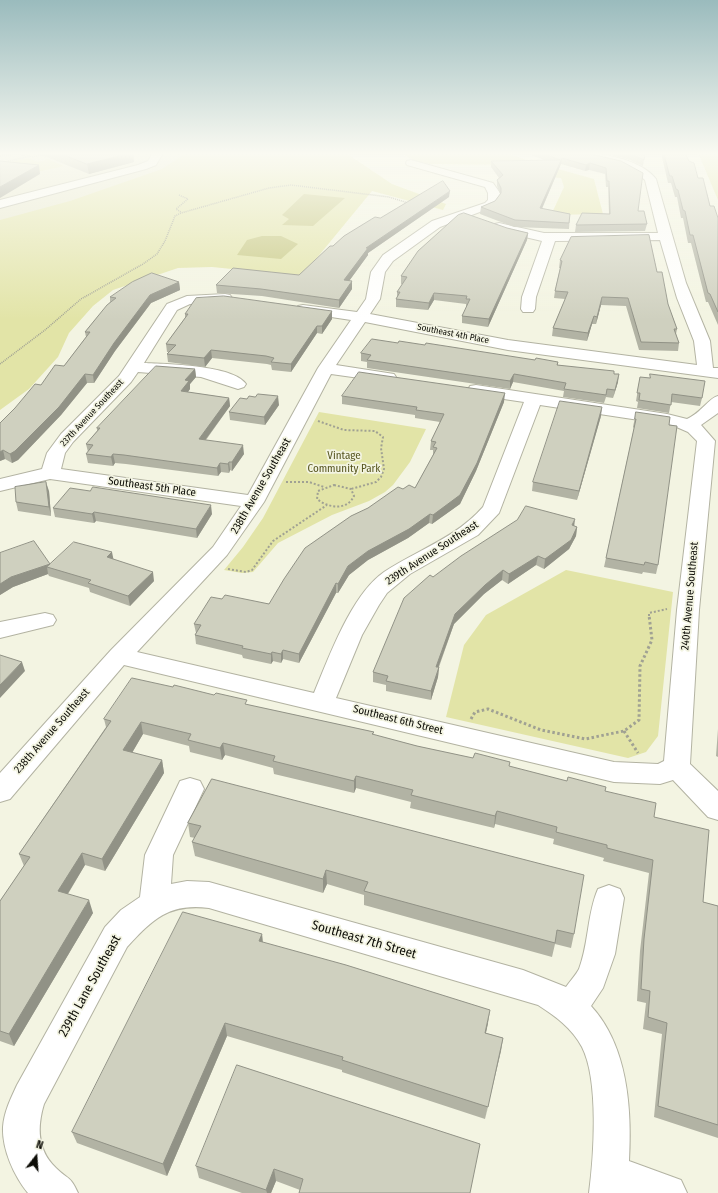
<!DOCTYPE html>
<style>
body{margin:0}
#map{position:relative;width:718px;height:1193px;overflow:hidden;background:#f3f4e2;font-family:"Fira Sans Condensed",sans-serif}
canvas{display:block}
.north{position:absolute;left:16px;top:1137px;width:40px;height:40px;-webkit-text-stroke:3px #f3f4e2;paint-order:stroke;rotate:17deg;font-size:11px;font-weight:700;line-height:16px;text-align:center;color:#0c0c06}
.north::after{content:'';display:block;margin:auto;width:14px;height:18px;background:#0c0c06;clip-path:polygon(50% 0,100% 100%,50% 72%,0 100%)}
</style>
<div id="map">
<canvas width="718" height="1193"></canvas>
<div class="north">N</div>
</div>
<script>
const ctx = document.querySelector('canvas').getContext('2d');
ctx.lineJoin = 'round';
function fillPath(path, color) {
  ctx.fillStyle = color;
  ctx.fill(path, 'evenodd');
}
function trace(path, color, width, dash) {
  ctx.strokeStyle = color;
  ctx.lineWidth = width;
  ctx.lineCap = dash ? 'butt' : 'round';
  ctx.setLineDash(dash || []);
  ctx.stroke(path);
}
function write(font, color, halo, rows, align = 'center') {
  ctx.font = font + ' "Fira Sans Condensed",sans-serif';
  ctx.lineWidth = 3.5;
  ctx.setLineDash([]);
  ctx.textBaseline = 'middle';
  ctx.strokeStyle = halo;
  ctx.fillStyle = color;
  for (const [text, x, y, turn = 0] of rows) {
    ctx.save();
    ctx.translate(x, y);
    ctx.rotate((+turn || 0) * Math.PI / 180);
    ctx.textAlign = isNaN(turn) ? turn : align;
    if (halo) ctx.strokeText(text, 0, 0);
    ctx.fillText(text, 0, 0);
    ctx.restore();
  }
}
fillPath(new Path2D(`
 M0 153H205L0 284Z`), '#e8e8cf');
fillPath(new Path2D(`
 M186 153H346L392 184 446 204 443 210 372 191 302 276 212 267 178 268 113 290 93 306 69 333 58 357 29 389 0 410V220L70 201 162 169Z
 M401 153H507L530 161 594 179 603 214 551 215 564 187 561 178 524 175 519 165 430 164 415 161Z
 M698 153H718V200Z
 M28 158 38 162 48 159 64 166 32 173 0 164Z
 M319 412 426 429 410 462 393 485 385 492 369 501 332 515 278 543 253 572 242 573 224 570 243 547 263 518Z
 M566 570 673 592 658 736 646 752 628 758 446 717 464 645 486 615Z`), '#e2e4a7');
fillPath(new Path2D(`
 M304 194 345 198 313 226 282 225 289 219 282 215Z
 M262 236H281L298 244 281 259 237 255 247 240Z`), '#c5c67d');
const minor = new Path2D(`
 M153 153H163L156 165 146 169 0 208V200L138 165 148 161Z
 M574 153C597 151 641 159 656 179L686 283 710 341 713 368H718V378L508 350 365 322 336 365 394 374 396 377 394 380 388 382 331 374 264 502 227 555 137 652 314 693C329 657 351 595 384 572 417 550 456 538 483 507L524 402 470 394 468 390 470 386 476 385 667 414 687 419C701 413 709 398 718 396V413L701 425 715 441 699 610 690 764 718 791V820L708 817 673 780 660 784 614 782 124 665 10 799 0 802V773L111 650 213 547 241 506 50 479 0 491V479L42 469 47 453 61 434 119 376 167 304 187 296 225 294 230 295 232 298 230 301 225 302 190 304 177 310 144 363C166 364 233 365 246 384L244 387 238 389 201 377 138 372 131 382 73 442 65 453 61 469 248 495 318 368 351 320 298 312 296 309 298 306 303 305 357 312 366 299 371 272 383 255 432 221 485 203 488 200V193L485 187 407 165 406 163 407 161 411 160 493 183 500 193V198L493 207 440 227 393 261 385 272 380 299 370 314 508 340 697 365 694 341 677 298 660 240 555 241 536 297 535 309 533 312H523L521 309 522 297 542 241 495 230 493 227 495 224 499 223 544 233H658L645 180C626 162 599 161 575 155ZM540 405 672 425 688 432 697 441 677 610 664 761 658 764 614 762 336 698 362 635 379 605 387 593 410 574 478 535 499 513Z
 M45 613 53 615 56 620 53 625 0 638V622Z
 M190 778 200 781 204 789 173 855 171 884 187 881 209 882 523 970 566 987C570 981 576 975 579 969 589 943 587 914 598 889L609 885 620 889 624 898 615 954 603 988 591 1006C628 1046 632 1109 629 1161L681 1180 687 1193H589C594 1156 599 1080 582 1047 572 1028 555 1016 538 1005L209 908C169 903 153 919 127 947L44 1104C37 1127 37 1150 56 1168 68 1180 70 1175 78 1193H28C14 1176 2 1149 3 1127 4 1112 11 1098 17 1085L105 927 121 910 140 897 145 855 180 781Z`);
trace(minor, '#b3b3a2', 2);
trace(new Path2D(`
 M23 153 32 157 49 153
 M41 155 46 157
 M0 156 19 154 27 157
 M0 163 31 156
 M179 195 188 199 176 209 181 212
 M0 364 45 330 81 299 143 264 157 254 165 241 175 216 181 213 269 188 291 185 389 197 408 203`), '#a0a193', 1.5, [1, 1]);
trace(new Path2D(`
 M318 421 344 430 375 431 383 437 381 448 384 469 381 477 376 482 351 489
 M286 482H309L324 487
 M334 485 351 489 354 496C347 511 328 508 317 499L318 491Z
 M228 569 246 572 252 570 273 541 327 505
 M649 616V613L667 609`), '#a0a193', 2, [2, 2]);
trace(new Path2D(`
 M471 719 475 712 488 709 541 730 585 739 624 731 639 720 640 666 652 640 649 615
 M624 731 638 753`), '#a0a193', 3, [2.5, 2.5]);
fillPath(minor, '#fff');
fillPath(new Path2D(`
 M37 153H133L134 162 89 174Z
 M526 153H586L621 161 638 211 647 224 645 231 575 232 576 225 609 214 608 187H606L605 174 589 170 585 171 561 164 542 209 570 214 569 229 514 227 480 214 481 207 495 201 500 194 497 186V180L499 178 491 167V161L544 160Z
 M598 153H645L643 166 630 160 606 154Z
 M661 153H685L689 161 698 178 710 206 718 218V325L708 302H706L691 243H688L683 218H681L677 197H675L671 183H668Z
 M449 197 368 253V255L349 281 352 289 339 308 262 296 217 293 216 285 299 275 333 246 380 218Z
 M507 228 528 233 527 240 488 327 462 323V316L467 306H466V304L434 300 428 310 396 307V299L397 297V292L402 284H401V276Z
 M560 260 657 272 668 304 677 329 676 334 679 343 678 351 639 350 626 306 601 305 596 324H592L587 341 552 336 553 328 565 299 554 298 555 291 560 268H559Z
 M179 282 180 290 151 303 115 351 94 383H87L61 415 18 460 12 463 5 459 0 461V423L41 385 64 366 86 337 85 332 110 302V297Z
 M332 311V319L322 334 317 333 291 372 272 370 271 365 267 364 212 358 205 367 168 362 167 354 169 352H167L166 344 185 318V314Z
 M398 343 535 360 558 362V365L614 374 618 382 613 398 606 397 604 403 563 397 564 391 513 382 510 389 367 368V362L361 361V353Z
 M195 369 196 377 190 384V389L188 392 229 398 230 406 206 440 244 454 232 471 230 470 229 473 221 472 218 476 126 464 115 463 113 466 88 463 86 454 88 452 86 444 97 431V428Z
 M640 377 702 398 700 406 671 402 669 413 637 408 638 402 636 401Z
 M342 396 504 402 476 471 460 504 432 524 429 523 408 538 368 560 349 575 338 593H336L299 663 283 659 281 663 273 661 271 664 243 658 242 655 196 644 195 635 196 633 194 624 222 599 269 604 368 508 403 489 415 488 433 455V450H430L431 441 440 422 415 418V415L342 404Z
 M247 399 279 405 265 425 230 420 229 412Z
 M636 412 658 565 656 574 643 572 642 574 604 567 634 428 633 427Z
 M601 416 577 500 532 491 533 482Z
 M49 491 51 516 18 511 16 502Z
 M53 508 212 514 197 538 96 521 94 523 55 517Z
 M574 526 577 527 576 536 569 549 544 569 536 565 508 584 502 580 484 594 454 624 439 667 438 677 431 700 386 691V685L373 682V672L433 577Z
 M0 553 50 564 113 559 154 581 130 606 90 592 89 588 49 576 48 574 13 587 0 595Z
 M248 705 374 732 373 735 417 746 510 767 605 791 654 817 703 902 718 906V1138L654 1117 662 1034 643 1029 646 1003 637 1001 640 951 649 873 603 861 604 858 553 844 554 839 495 824 494 828 410 808 411 802 356 788 354 793 274 774 273 768 225 755 222 760 190 752 189 746 143 734 132 753 162 760 164 773 105 871 85 865 68 894 93 913 14 1046 0 1041V901L24 866 19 854 106 727 104 719Z
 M718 729V757L716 756Z
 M212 779 574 934 571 948 555 944 552 957 364 905V895L327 884 323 893 195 856 192 842 195 838 190 837 188 823Z
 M262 934 263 943 488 1023 486 1033 503 1038 485 1119 342 1072V1070L227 1036 167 1176 77 1143 72 1132Z
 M480 1144 300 1190 276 1181 271 1193H242L199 1178 196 1166Z`), '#b2b3a4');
fillPath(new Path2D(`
 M131 153H133L134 162 89 174 87 164Z
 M562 158 561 164 539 215 540 208Z
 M590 163 589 170 585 171 586 165Z
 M39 165 40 174 0 198V187Z
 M450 191 449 197 368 253V255L344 288V280L366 248Z
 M528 233 527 240 488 327 489 319Z
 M352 281V289L339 308V300Z
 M179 282 180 290 151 303 115 351 94 383 93 375 114 343 150 295Z
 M434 293V300L428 310 429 303Z
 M602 297 601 305 596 324 597 317Z
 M332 311V319L322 334V326Z
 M594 316 592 324 587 341 588 333Z
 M317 326V333L291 372V364Z
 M211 350 212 358 205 367 204 358Z
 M195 369 196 377 190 384V389L182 400 181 391 185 380Z
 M85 374 87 383 61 415 18 460 12 463 10 454Z
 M514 374 513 382 510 389V381Z
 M619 374 618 382 613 398Z
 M505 393 504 402 476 471 460 504 432 524 433 515Z
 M278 396 279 405 265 425 264 417Z
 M229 398 230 406 200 447 199 439Z
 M602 407 601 416 577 500 579 491Z
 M243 445 244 454 232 471V462Z
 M3 450 5 459 0 461V452Z
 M113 454 115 463 113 466 111 457Z
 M229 462 230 470 229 473 228 464Z
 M220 463 221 472 218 476 217 468Z
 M46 482 49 491 51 516 49 507Z
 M211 505 212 514 197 538 196 529Z
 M94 512 96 521 94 523 92 514Z
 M430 514 429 523 408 538 368 560 349 575 338 593V584L348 566 368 551Z
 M575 519 574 528 572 525Z
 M577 527 576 536 569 549 544 569 545 559Z
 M112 552 114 562 107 557Z
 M538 556 536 565 508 584 509 574Z
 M50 564 47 567 48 574 13 587 0 595V584L11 577Z
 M503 570 502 580 484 594 454 624 435 676 436 667 455 614 485 585Z
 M153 572 154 581 130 606 128 596Z
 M336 583V593L299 663V654Z
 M283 650V659L281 663V654Z
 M272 652 273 661 271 664V654Z
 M22 662 25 671 0 698V685Z
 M439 667 438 677 431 700V691Z
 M141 722 143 734 126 763 123 750Z
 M223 743 225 755 222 760 220 748Z
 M162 760 164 773 105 871 102 859Z
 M356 776V788L354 793V781Z
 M497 811 495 824 494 828 495 816Z
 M82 853 85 865 62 903 58 891Z
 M326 870 327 884 323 893V879Z
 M89 900 93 913 14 1046 9 1034Z
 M262 934 263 947 259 941Z
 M490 1010 488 1023 483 1046 485 1033Z
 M225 1023 227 1036 167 1176 163 1164Z
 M503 1038 501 1051 485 1119 488 1107Z
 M274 1169 276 1181 271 1193H267L266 1190Z`), '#919286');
const building = new Path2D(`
 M59 153H131L87 164Z
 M541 153H586L621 161 643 173 638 211H644L647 224 576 225 582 213 610 214 609 181H607L606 168 590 163 586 165 562 158 540 208 570 214 569 223 515 220 481 207 495 201 501 193V188L497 180 503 175 491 161 560 160Z
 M627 153H645L644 160 631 154Z
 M664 153H685L689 161 694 163 698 178H703L710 206H714L718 218V312L710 294 708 293 693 235H690L685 211 683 210 678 190 676 189 672 176H670Z
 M0 161 39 165 0 187Z
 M443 181 450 191 366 248H368L344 280 352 281 339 300 261 289 216 285 233 268 299 275 330 246H333L344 236 375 217 380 218Z
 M464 213 507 228 528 233 489 319 462 316 470 299H466L467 296 434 293 429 303 396 299 400 292H397L407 277 401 276 418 251 458 215Z
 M649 235 657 272H662L668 304 677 329H674L679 343 641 342 628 298 602 297 597 317 594 316 588 333 553 328 568 292 555 291 562 261 560 260 571 237Z
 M152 273 179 282 150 295 114 343 93 375 85 374 59 407 15 451 10 454 3 450 0 452V423L15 408 35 384 41 385 55 365 64 366 90 332H85L107 305 116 298 110 297 132 282Z
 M224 296 332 311 322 326H317L291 364 271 362 274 358 266 356 211 350 204 358 167 354 176 345 166 344 188 314H185L196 298Z
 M372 339 398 343 399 341 425 345 426 343 535 360 536 358 558 362 557 365 614 371V374H619L615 390 607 389 606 395 564 389 566 383 514 374 510 381 367 360 371 355 361 353Z
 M156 366 195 369 185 380 189 381 181 391 229 398 199 439 243 445 232 462H229L228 464 220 463 217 468 124 455 113 454 111 457 86 454 93 445 86 444 100 428H97Z
 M359 372 505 393 477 463 460 495 433 515 430 514 409 529 368 551 348 566 338 584 336 583 299 654 283 650 281 654 272 652 271 654 242 648 243 646 195 635 201 625 194 624 211 597 222 599 225 595 269 604 284 579 305 548 351 516 368 508 398 487 403 489 409 485 415 488 437 448 433 447 436 442 431 441 444 414 416 410 417 407 342 396Z
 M650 374 705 381 702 398 672 394 671 405 639 400 640 393H637L640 377 650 378Z
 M258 394 278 396 264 417 229 412 240 398 247 399 249 396 255 397Z
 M560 401 602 407 579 491 533 482Z
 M636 412 670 417 669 425 677 426 658 565 645 562 644 565 606 558 636 419H635Z
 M46 482 49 507 16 502 15 487Z
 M93 487 211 505 196 529 94 512 92 514 53 508 70 488 90 491Z
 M526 506 575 519 572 525 577 527 571 540 545 559 538 556 509 574 503 570 485 585 455 614 436 667H439L431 691 386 681 388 676 373 672 404 598 430 575 433 577 461 556 517 520Z
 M34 541 50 564 11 577 0 584V553Z
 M74 542 112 552 107 557 153 572 128 596 88 583 91 580 47 567Z
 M0 655 22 662 0 685Z
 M132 678 173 687 174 685 214 695 216 693 247 700 245 704 374 732 372 734 417 746 473 758 475 753 510 762 509 766 567 781 568 777 606 787 605 791 656 803 654 817 709 830 703 902 718 906V1125L658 1106 667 1023 648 1017 650 991 641 989 644 939 653 860 607 848V845L556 832 557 827 497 811 495 816 411 795 413 790 356 776 354 781 273 761 275 756 223 743 220 748 188 740 191 734 141 722 123 750 162 760 102 859 82 853 58 891 89 900 9 1034 0 1031V901L30 857 19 854 111 721 104 719Z
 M212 779 584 875 574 934 557 930 555 943 364 891 368 882 326 870 323 879 192 842 201 826 188 823Z
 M183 912 262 934 259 941 346 965 490 1010 485 1033 503 1038 488 1107 342 1060 343 1057 225 1023 163 1164 72 1132Z
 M237 1065 480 1144 470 1193H299L303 1179 274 1169 266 1190 196 1166Z`);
fillPath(building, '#cfd0bf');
trace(building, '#919286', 1);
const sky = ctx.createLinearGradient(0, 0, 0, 320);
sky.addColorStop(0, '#9abbbd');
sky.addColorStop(0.48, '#fafaf2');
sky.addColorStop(1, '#fafaf200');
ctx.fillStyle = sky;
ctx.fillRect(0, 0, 718, 320);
write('9px', '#0c0c06', '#f3f4e2', [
 ["Southeast 4th Place",453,334,11],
 ["237th Avenue Southeast",92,413,-47]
]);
write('11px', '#56551f', '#f3f4e2', [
 ["Vintage",344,456],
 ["Community Park",344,469]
]);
write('11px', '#0c0c06', '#f3f4e2', [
 ["238th Avenue Southeast",261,486,-60],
 ["Southeast 5th Place",152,487,8],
 ["239th Avenue Southeast",432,553,-33],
 ["240th Avenue Southeast",690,596,-85],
 ["Southeast 6th Street",398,720,14],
 ["238th Avenue Southeast",52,731,-49]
]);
write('13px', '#0c0c06', '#f3f4e2', [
 ["Southeast 7th Street",364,940,16],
 ["239th Lane Southeast",90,986,-61]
]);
</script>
